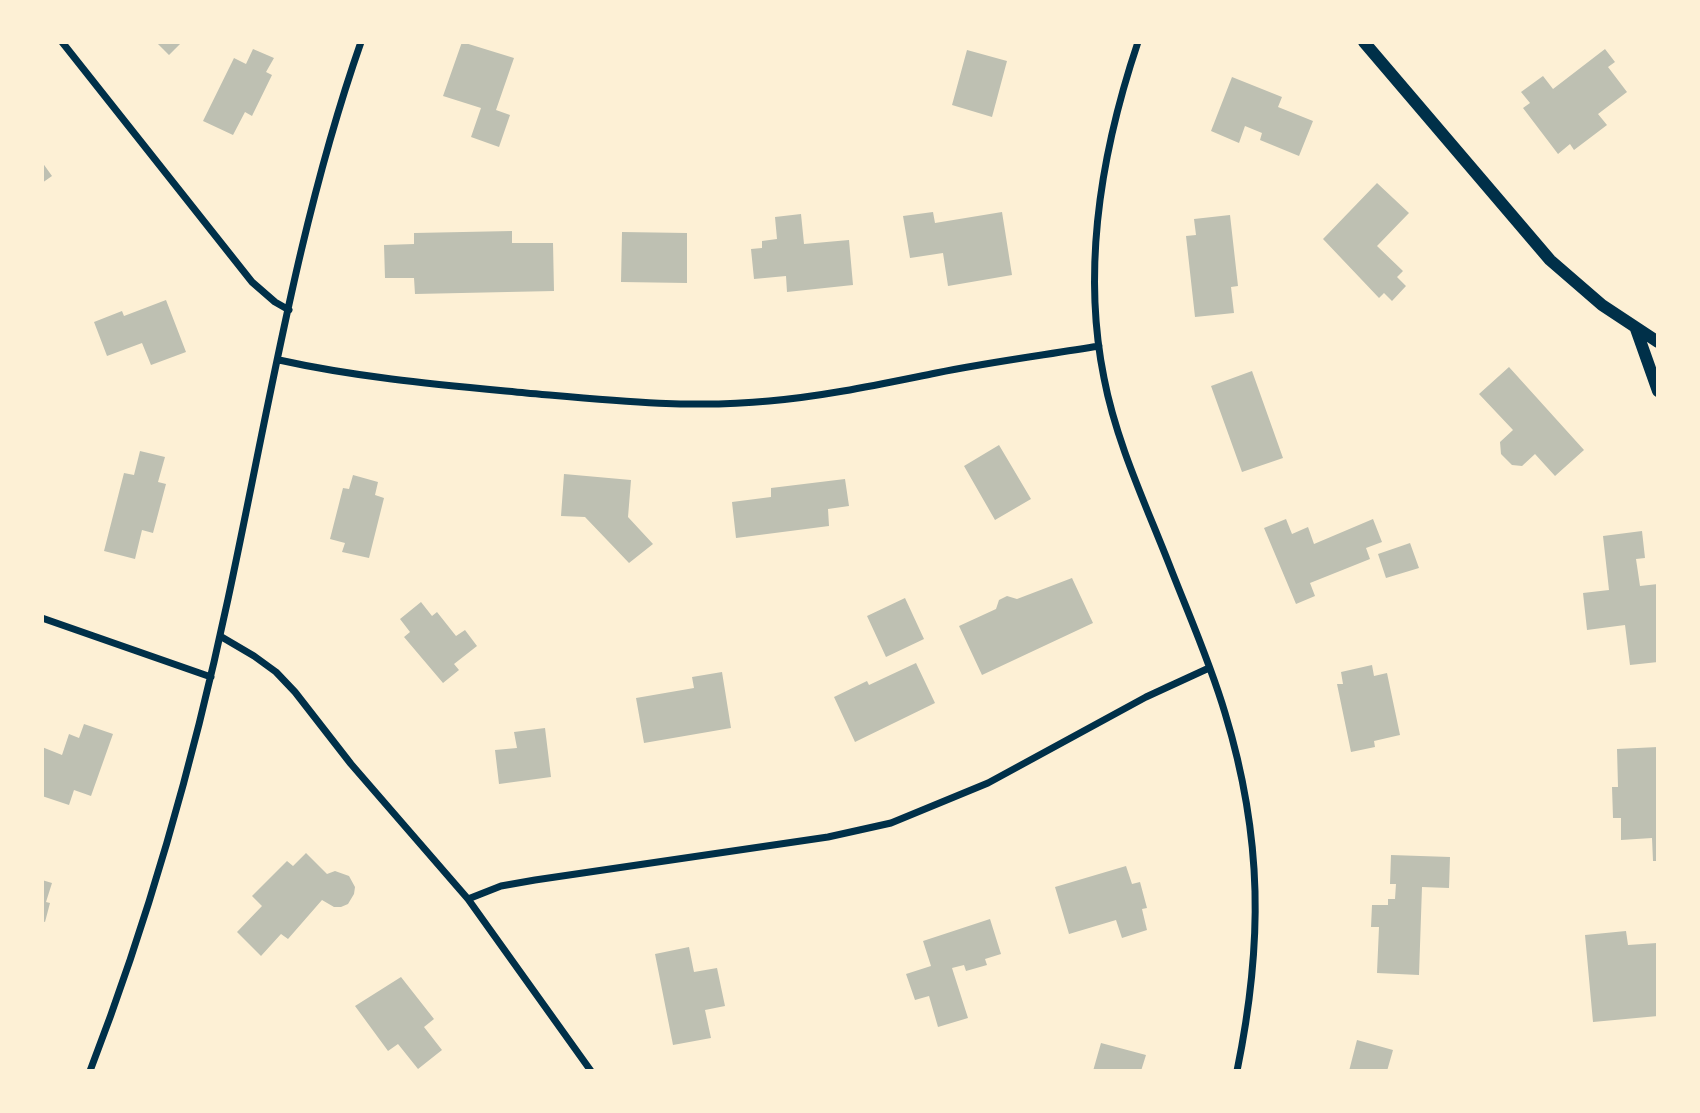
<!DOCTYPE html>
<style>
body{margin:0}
#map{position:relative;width:1700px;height:1113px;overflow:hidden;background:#fdf0d5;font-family:"Work Sans",sans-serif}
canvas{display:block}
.frame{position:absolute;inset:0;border:44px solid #fdf0d5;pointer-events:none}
</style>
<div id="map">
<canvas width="1700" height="1113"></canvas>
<div class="frame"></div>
</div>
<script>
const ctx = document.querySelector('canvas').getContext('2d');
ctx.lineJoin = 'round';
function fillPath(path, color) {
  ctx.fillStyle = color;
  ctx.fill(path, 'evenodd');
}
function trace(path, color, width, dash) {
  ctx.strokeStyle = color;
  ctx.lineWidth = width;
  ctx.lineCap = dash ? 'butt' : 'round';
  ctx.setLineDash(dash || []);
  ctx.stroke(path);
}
fillPath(new Path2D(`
 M156 42H182L169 55Z
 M462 42 514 58 496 110 510 115 499 147 471 137 481 108 443 96Z
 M253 49 274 58 266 72 272 75 252 116 245 112 233 135 203 121 234 58 246 64Z
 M1605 49 1615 62 1608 67 1627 92 1598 114 1607 125 1574 150 1570 144 1558 154 1523 108 1530 103 1521 92 1543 76 1553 89Z
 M967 50 1007 61 992 117 952 105Z
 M1232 77 1282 97 1278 107 1313 121 1299 156 1260 140 1262 133 1245 126 1239 143 1211 131Z
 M42 162 52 176 42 183Z
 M1377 183 1409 213 1377 246 1403 271 1397 277 1406 286 1392 301 1384 293 1379 298 1323 239Z
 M933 212 935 223 1002 212 1012 275 948 286 943 253 910 258 903 216Z
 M801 214 804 244 849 240 853 285 787 292 786 276 754 279 751 249 762 248V241L777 239 775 217Z
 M1230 215 1238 286 1231 287 1234 313 1195 317 1186 236 1196 235 1194 219Z
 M512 231V243H553L554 291 415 294 414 278H385L384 245 414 244V233Z
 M622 232 687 233V283L621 282Z
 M166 300 186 352 151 365 142 343 107 356 94 322 122 311 124 316Z
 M1509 367 1584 450 1555 476 1535 454 1522 466 1512 465 1501 454 1500 442 1513 430 1479 394Z
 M1252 371 1283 458 1242 472 1211 386Z
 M999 445 1031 499 995 520 964 466Z
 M140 451 165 457 158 482 166 484 153 533 142 530 135 559 104 551 124 473 134 475Z
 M564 474 631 480 628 517 653 544 629 563 585 517 561 516Z
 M353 475 378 482 375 495 384 498 369 558 342 552 345 543 330 539 343 488 349 489Z
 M845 479 849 506 828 509 829 526 736 538 732 502 771 497V488Z
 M1286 519 1292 534 1308 527 1314 544 1373 519 1382 542 1366 548 1370 559 1310 583 1315 596 1296 604 1264 528Z
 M1642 531 1645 558 1636 559 1640 586 1658 584V662L1630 665 1625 625 1587 630 1583 593 1609 590 1603 536Z
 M1410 543 1419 568 1386 578 1378 554Z
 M1072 578 1093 623 982 675 959 626 996 609 999 600 1007 596 1017 599Z
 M905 598 924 639 886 657 867 616Z
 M421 602 432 616 437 612 456 636 465 630 477 646 454 664 459 670 443 683 404 637 410 632 400 619Z
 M916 663 935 703 855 742 834 697 867 681 869 685Z
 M1372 665 1374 676 1387 673 1400 735 1374 741 1375 747 1351 752 1337 684H1343L1341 672Z
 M722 672 731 728 644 743 636 698 694 688 692 677Z
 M84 724 113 734 91 796 74 790 69 805 42 796V747L62 755 69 734 79 738Z
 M545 728 551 777 499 784 495 750 517 748 514 732Z
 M1658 747V861H1653L1652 838 1621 840V818H1613L1612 787H1618L1617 749Z
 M306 853 327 874 335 871 349 876 355 887 354 894 348 904 341 907H334L322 900 288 939 281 934 261 956 237 932 262 906 252 896 287 861 293 866Z
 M1391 855 1450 857 1449 888 1422 887 1419 975 1377 973 1379 927H1371L1372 905H1388V899H1395L1396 884H1390Z
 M1126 866 1132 884 1140 882 1147 908 1142 909 1147 930 1122 938 1116 920 1069 934 1055 887Z
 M42 880 52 883 46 902 50 903 45 922 42 921Z
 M990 919 1001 954 985 959 987 965 966 971 964 965 952 968 968 1018 938 1027 929 996 915 1000 906 974 931 966 923 941Z
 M1626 931 1628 945 1657 943 1658 1016 1593 1022 1585 935Z
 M689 947 694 972 717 968 725 1006 705 1010 711 1038 673 1045 655 954Z
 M401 977 434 1019 424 1027 442 1050 418 1069 398 1044 388 1051 355 1006Z
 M1357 1040 1393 1050 1387 1071H1349Z
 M1101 1043 1146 1055 1141 1071H1093Z`), '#bec0b2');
trace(new Path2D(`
 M62 42 252 282 275 302 289 310
 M1138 42C1102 149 1081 265 1104 378 1116 441 1145 503 1169 564 1188 613 1210 662 1225 713 1263 838 1263 944 1237 1071
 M279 360C360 378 443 385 526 393 606 400 688 409 769 401 826 396 881 384 936 373 990 362 1045 355 1099 346
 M42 618 211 677
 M220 636 254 656 276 672 295 692 351 764 468 899 591 1071
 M468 899 501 886 535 880 828 837 891 823 988 783 1146 697 1209 668
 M90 1071C149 918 194 759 228 599 268 413 298 222 361 42`), '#003049', 7);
trace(new Path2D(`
 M1364 42 1550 260 1602 305 1658 342
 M1636 329 1658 391`), '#003049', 12);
</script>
